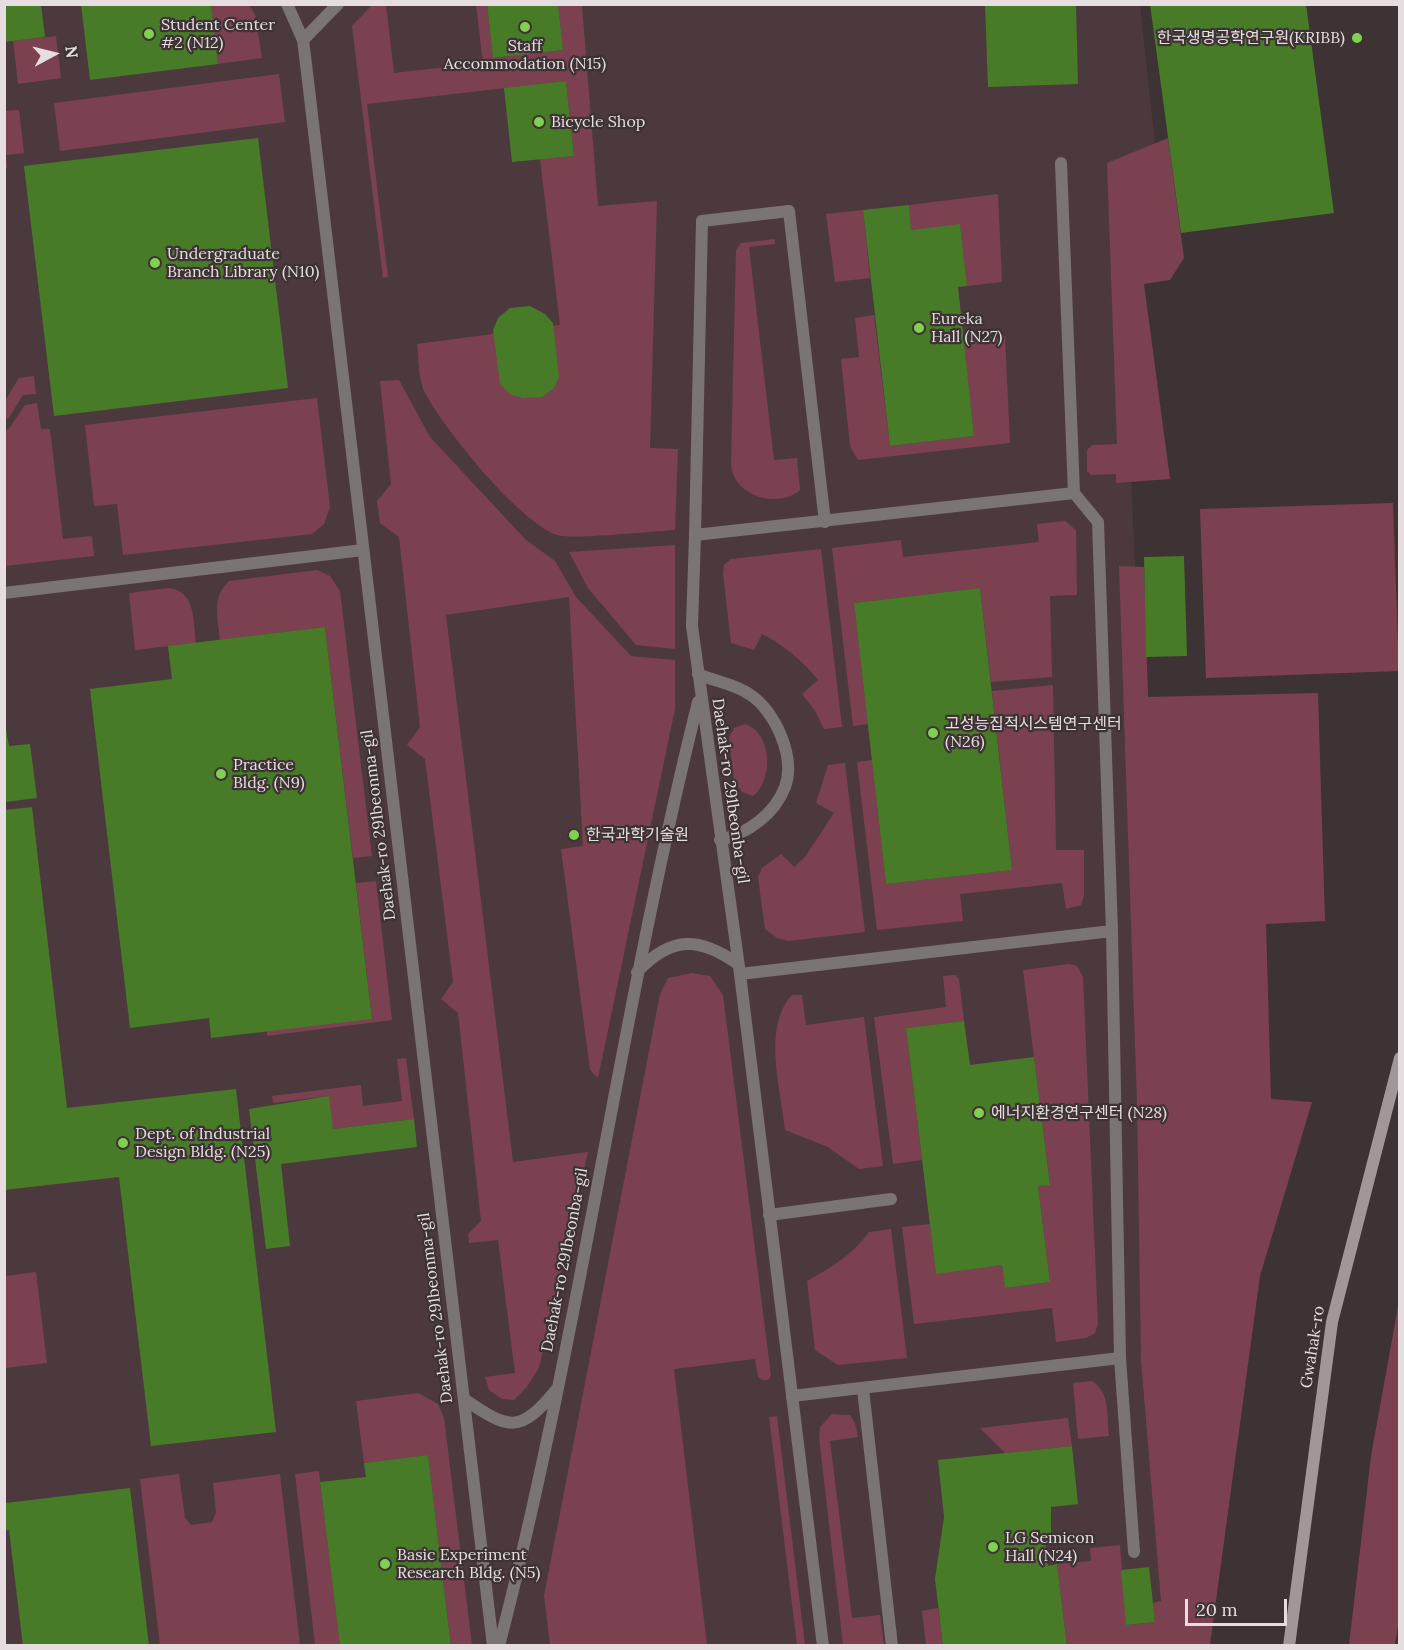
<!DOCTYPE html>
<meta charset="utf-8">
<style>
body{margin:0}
#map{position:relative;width:1404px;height:1650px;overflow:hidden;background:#3d3234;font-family:Lora,serif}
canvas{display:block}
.frame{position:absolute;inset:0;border:6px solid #e5dddf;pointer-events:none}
.north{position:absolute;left:24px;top:24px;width:60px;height:60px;-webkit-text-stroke:4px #3d3234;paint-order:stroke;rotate:83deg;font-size:16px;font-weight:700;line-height:24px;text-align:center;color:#e5dddf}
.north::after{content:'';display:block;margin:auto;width:21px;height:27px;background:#e5dddf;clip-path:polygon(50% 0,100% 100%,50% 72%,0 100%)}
.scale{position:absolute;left:1185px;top:1599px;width:102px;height:27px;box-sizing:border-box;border:3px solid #e5dddf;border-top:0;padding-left:8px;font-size:18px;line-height:21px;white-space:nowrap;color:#e5dddf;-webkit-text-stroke:4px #3d3234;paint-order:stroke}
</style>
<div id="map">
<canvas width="1404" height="1650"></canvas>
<div class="frame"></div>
<div class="north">N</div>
<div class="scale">20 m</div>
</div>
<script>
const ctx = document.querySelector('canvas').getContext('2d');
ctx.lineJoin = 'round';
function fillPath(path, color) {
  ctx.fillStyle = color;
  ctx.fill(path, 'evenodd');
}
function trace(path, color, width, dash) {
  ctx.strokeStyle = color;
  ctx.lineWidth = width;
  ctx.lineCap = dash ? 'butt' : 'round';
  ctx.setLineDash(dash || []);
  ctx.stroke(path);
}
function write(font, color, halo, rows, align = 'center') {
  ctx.font = font + ' Lora,"Noto Sans KR",serif';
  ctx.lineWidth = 4.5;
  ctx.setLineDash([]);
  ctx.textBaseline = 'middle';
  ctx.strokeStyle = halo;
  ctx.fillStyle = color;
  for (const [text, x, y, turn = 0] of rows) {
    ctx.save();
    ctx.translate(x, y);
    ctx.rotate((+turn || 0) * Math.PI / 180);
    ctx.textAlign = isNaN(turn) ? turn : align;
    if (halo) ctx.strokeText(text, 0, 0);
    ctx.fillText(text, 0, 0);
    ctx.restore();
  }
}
fillPath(new Path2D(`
 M5 5H1140L1163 219 1120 229 1135 566 1210 1645 5 1646Z`), '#4c393d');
fillPath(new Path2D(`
 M211 5H249L255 14 262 58 218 64Z
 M372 5H386L394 73 483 63 476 5H487L493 58 563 50 558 5H582L598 206 657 201 650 448 678 449 675 530C655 531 570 540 557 535 518 521 445 430 425 393 418 380 419 358 417 344L560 325 540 159 574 156 566 81 367 104 388 277 383 278 352 26Z
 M56 36 61 78 18 84 13 41Z
 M279 74 285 122 60 151 54 103Z
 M19 110 24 153 6 155 7 168H5V111Z
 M1168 138 1184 258 1170 280 1144 284 1170 479 1116 483V474L1091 475 1087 471V450L1092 445 1117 444 1107 163Z
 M998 194 1002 282 967 286 960 225 911 230 909 205Z
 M863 210 870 278 835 282 826 214Z
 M775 239V244L749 247 774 460 797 458 800 490C779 509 732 497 731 463L736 250 741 243Z
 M874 315 890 446 974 436 963 340 1005 336 1010 443 858 460 850 446 841 359 859 357 855 318Z
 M34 376 36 394 23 395 8 419 5 417V401L19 378Z
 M399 380 430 437 525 539 555 561 576 597 631 656 675 660V709L598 1078 590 1070 561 849 583 846 569 597 446 615 513 1162 588 1152 539 1368 526 1388 514 1400 502 1399 489 1390 485 1377 515 1373 498 1240 469 1243 468 1234 481 1221 458 1013 441 999 453 982 425 759 407 745 420 727 399 537 380 523 377 501 391 484 380 381Z
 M317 398 330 507 324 524 312 534 123 555 117 504 94 506 85 425Z
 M37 403 41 429H50L63 539 92 536 94 556 5 566V428L8 430 25 405Z
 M1393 503 1399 671 1206 678 1200 509Z
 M1065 521 1076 530 1077 595 1050 596 1052 677 991 682 980 588 854 603 868 724 853 726 832 548 901 540 903 557 1039 542 1037 524Z
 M675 545V649L636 645 588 588 569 552Z
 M821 549 842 727 824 729 815 711 802 694 818 680C803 661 784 645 762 634L754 650 731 643 723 574 724 565 731 559Z
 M1119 566 1144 567 1148 697 1318 693 1325 921 1266 924 1271 1099 1312 1102 1260 1276 1210 1645H1067L1057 1564 1091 1561 1090 1548 1120 1545 1126 1625 1155 1622 1153 1603 1161 1601 1141 1360 1137 1103Z
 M317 570 330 576 340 591 372 856 353 858 325 627 220 640C218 617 211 598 229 581Z
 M169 588C196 592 193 620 196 643L135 650 129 593Z
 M1053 685 1056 850H1084V895L1081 905 1066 909 1062 883 960 894 963 921 877 930 857 762 872 760 886 884 1012 870 992 691Z
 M745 724C772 732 774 780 753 796L742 792 734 781 729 738 734 728Z
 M845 763 865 932 788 941 777 938 765 929 758 877 762 868 781 854 794 867 805 857 834 813 816 803 828 765Z
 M376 881 392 1020 267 1036V1031L372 1018 356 883Z
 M1069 964 1077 966 1083 977 1098 1324 1095 1333 1086 1338 1056 1342 1052 1308 914 1324 902 1227 930 1224 936 1273 1002 1265 1005 1288 1050 1282 1038 1186 1050 1184 1023 970Z
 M692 973 710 976 723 995 771 1376 768 1380H762L758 1377 755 1359 674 1369 707 1645H550L544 1596 660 994 668 978Z
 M955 975 959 979 964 1021 906 1028 922 1160 893 1164 874 1017 946 1007 943 976Z
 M792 995H802L806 1025 864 1017 883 1166 859 1169 828 1147 785 1130C781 1089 762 1027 792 995Z
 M406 1058 414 1119 333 1129 328 1096 273 1103 272 1096 361 1085 363 1106 402 1101 397 1059Z
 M891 1229 907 1358 838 1365 815 1350 807 1281C832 1267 852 1255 869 1232Z
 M36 1272 47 1363 5 1368V1276Z
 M1399 1301 1400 1613 1395 1645H1349L1371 1456Z
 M1092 1381C1110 1392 1107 1416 1109 1436L1078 1439 1073 1383Z
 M418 1393 438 1404 444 1418 472 1645H451L428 1455 364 1463 356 1401Z
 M832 1414 850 1415 855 1423 858 1437 830 1441 852 1618 880 1615 884 1645H843L819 1437 820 1427Z
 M777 1416 805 1645H797L769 1417Z
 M1068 1418 1072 1446 1005 1453 980 1428Z
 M319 1471 320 1482 340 1645H315L295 1474Z
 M179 1474 185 1518 191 1525 212 1522 216 1513 213 1483 280 1474 300 1645H160L140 1479Z
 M938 1608 943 1645H926L922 1611Z`), '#7c4150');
fillPath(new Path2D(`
 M4 4H41L45 37 4 42Z
 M81 4H211L218 64 90 80Z
 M487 4H558L563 50 493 58Z
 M985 4H1076L1078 84 988 87Z
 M1150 4H1306L1334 213 1181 233Z
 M566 81 574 156 512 162 504 88Z
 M258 138 288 388 54 416 24 166Z
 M909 205 911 230 960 224 967 286 958 287 974 436 890 446 863 210Z
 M530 306 545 314 553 323 559 377 554 388 542 397 523 398 510 394 500 384 493 330 498 318 510 308Z
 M1184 556 1187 656 1146 657 1144 557Z
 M980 588 1012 870 886 884 854 603Z
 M325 627 372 1019 211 1038 209 1018 130 1028 90 689 172 679 168 646Z
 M5 724 9 746 30 744 37 798 5 802Z
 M32 807 67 1108 236 1089 276 1432 151 1446 119 1177 4 1190V810Z
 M964 1021 970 1065 1034 1057 1050 1185 1038 1186 1050 1282 1005 1288 1002 1265 936 1274 906 1028Z
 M329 1096 333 1129 414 1119 417 1147 281 1164 290 1246 266 1249 249 1109Z
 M1072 1446 1078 1504 1051 1507V1540H1045L1048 1566 1057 1564 1067 1646H943L935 1579 944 1517 938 1460Z
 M428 1455 451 1646H340L320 1482 366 1477 364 1463Z
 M130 1488 149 1646H23L9 1530 4 1531 6 1503Z
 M1149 1567 1155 1622 1126 1625 1121 1570Z`), '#487b28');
trace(new Path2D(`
 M303 40 338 4
 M1061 163 1074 493 1098 522 1112 931 1120 1358 1134 1552
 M825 522 789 211 702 221 695 535 1074 493
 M4 593 363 550
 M698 674C713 681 735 684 749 694 775 710 796 757 785 787 775 814 747 834 720 840
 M740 974 1112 931
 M769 1215 891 1199
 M863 1389 892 1646
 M792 1396 1120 1358
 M464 1399C509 1430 520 1434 556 1390`), '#7a7475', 12);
trace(new Path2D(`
 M287 4 303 40 306 64 493 1646
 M695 535 692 626 740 974 823 1646
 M637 972C671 936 699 936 738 964
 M499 1646C580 1334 620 1014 698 702`), '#7a7475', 12);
trace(new Path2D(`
 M1289 1646 1332 1322 1400 1058`), '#a19799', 12);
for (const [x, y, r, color] of [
 [525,27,6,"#81d050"],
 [149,34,6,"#81d050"],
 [1357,38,6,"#81d050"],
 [539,122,6,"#81d050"],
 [155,263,6,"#81d050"],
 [919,328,6,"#81d050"],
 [933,733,6,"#81d050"],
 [221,774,6,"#81d050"],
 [574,835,6,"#81d050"],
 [979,1113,6,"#81d050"],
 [123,1143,6,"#81d050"],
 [993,1547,6,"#81d050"],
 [385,1564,6,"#81d050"]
]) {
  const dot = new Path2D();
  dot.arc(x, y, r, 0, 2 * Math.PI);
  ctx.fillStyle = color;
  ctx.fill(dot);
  trace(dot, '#3d3234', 2);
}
write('16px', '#e5dddf', '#3d3234', [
 ["Student Center",161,25],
 ["#2 (N12)",161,43],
 ["한국생명공학연구원(KRIBB)",1345,38,"right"],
 ["Staff",525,46,"center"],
 ["Accommodation (N15)",525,64,"center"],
 ["Bicycle Shop",551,122],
 ["Undergraduate",167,254],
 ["Branch Library (N10)",167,272],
 ["Eureka",931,319],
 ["Hall (N27)",931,337],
 ["고성능집적시스템연구센터",945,724],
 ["(N26)",945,742],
 ["Practice",233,765],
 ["Bldg. (N9)",233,783],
 ["한국과학기술원",586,835],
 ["에너지환경연구센터 (N28)",991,1113],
 ["Dept. of Industrial",135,1134],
 ["Design Bldg. (N25)",135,1152],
 ["LG Semicon",1005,1538],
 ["Hall (N24)",1005,1556],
 ["Basic Experiment",397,1555],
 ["Research Bldg. (N5)",397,1573]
], 'left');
write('16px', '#e5dddf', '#3d3234', [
 ["Daehak-ro 291beonba-gil",730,791,82],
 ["Daehak-ro 291beonma-gil",379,825,-97],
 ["Daehak-ro 291beonba-gil",565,1260,-79],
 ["Daehak-ro 291beonma-gil",436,1308,-97],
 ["Gwahak-ro",1313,1347,-81]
]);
</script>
